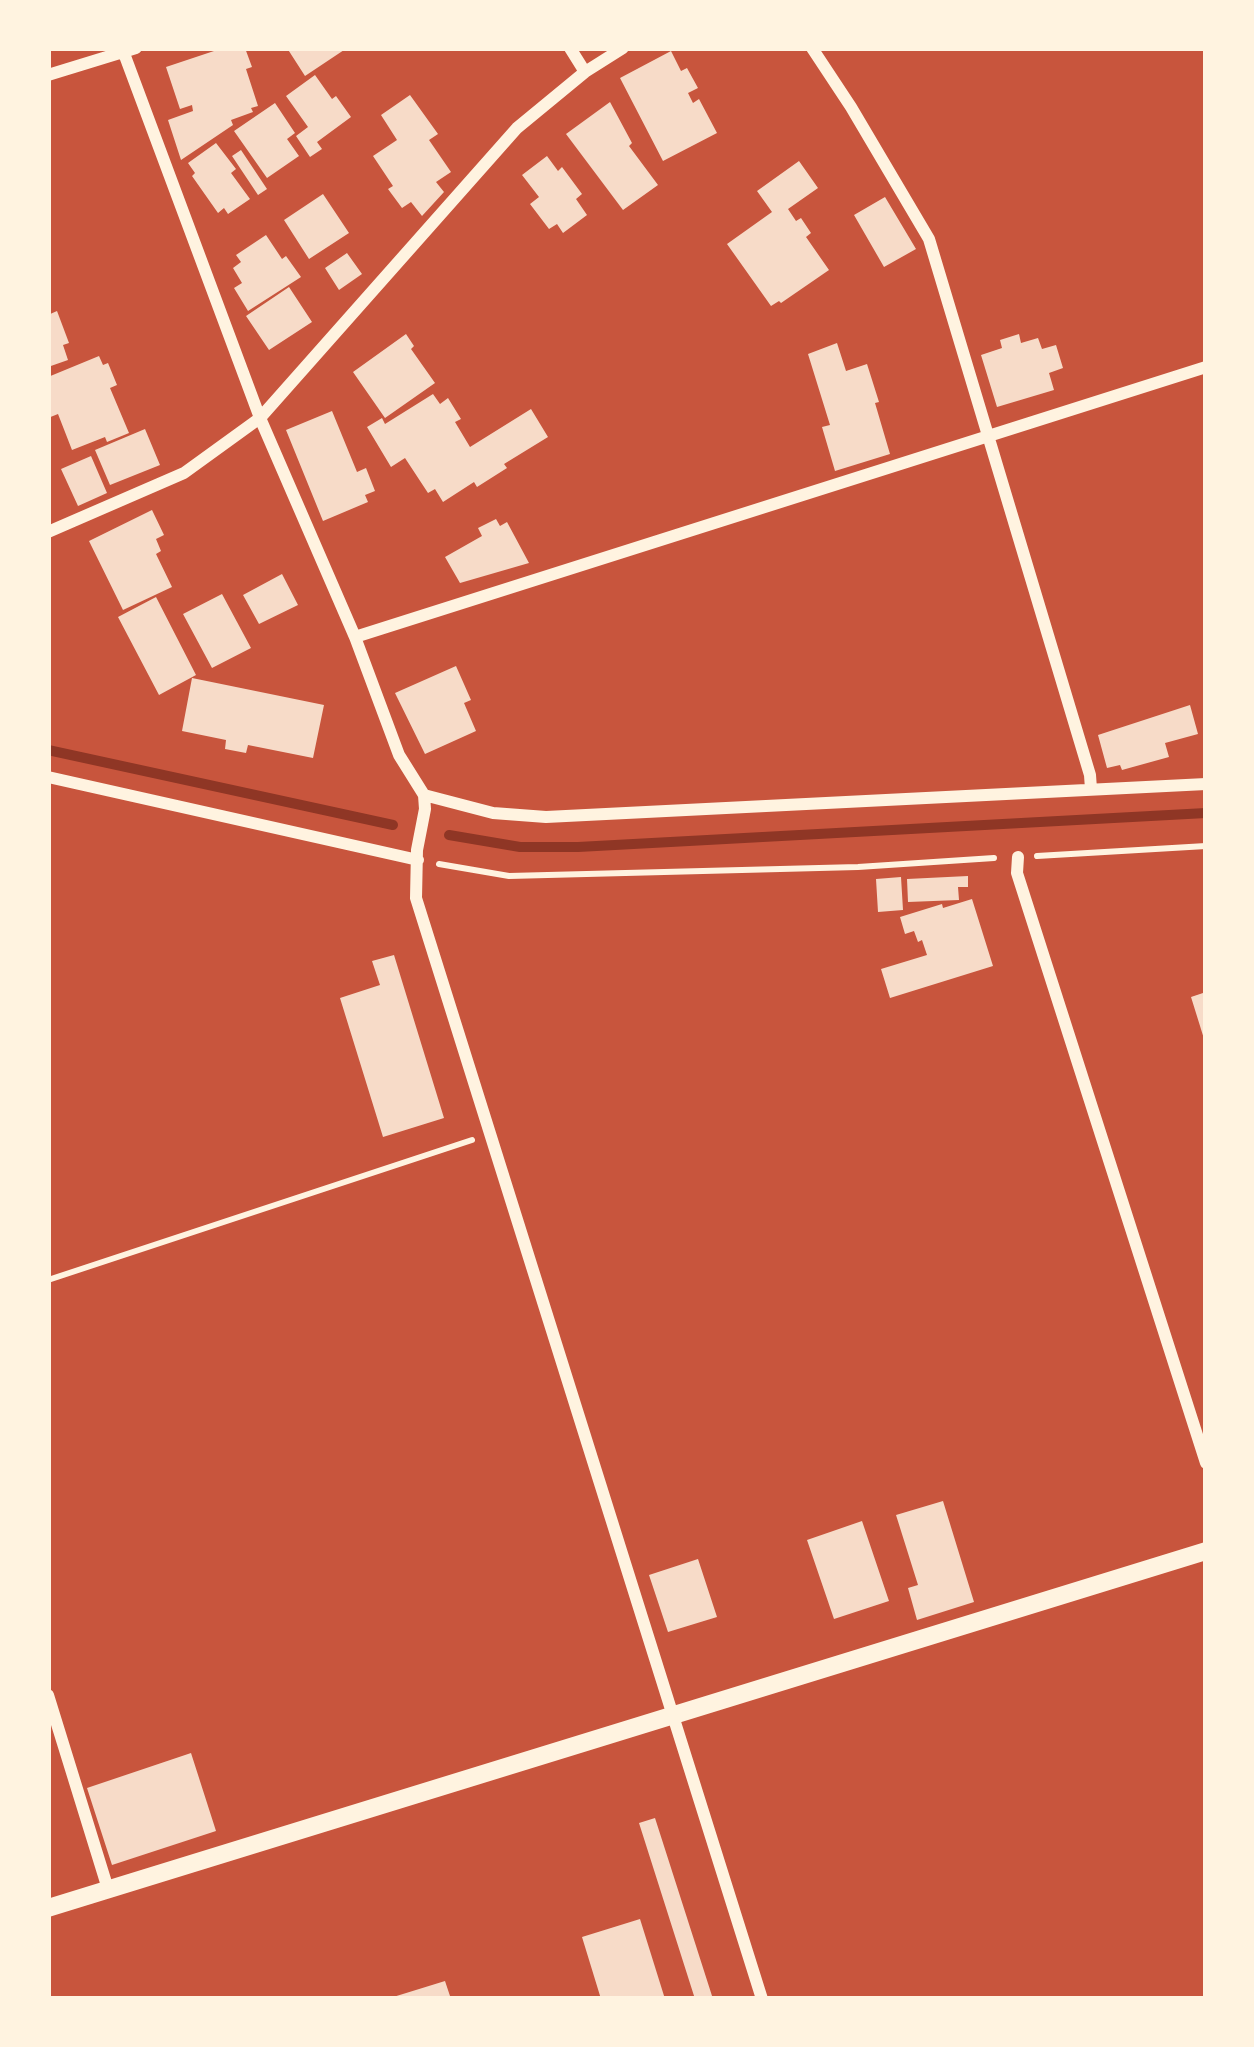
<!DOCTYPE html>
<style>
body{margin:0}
#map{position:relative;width:1254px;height:2047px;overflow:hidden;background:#c8553d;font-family:Quicksand,sans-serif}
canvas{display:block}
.frame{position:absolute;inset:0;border:51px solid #fff3e0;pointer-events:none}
</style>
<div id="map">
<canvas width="1254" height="2047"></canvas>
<div class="frame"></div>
</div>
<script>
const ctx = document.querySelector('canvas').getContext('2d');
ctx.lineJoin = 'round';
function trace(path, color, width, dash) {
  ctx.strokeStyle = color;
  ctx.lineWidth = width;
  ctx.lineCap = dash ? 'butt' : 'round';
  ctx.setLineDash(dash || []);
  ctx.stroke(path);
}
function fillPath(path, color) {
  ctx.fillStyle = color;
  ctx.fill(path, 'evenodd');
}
trace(new Path2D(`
 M48 750 393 825
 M449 835 520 847H578L1206 813`), '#8f3625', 10);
fillPath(new Path2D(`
 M223 48H245L252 67 246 69 258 106 251 108 253 112 231 120 233 125 181 160 168 120 193 111 192 105 180 109 166 67Z
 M287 48H347L305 76Z
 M671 51 681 71 687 68 698 88 688 93 693 103 699 99 717 133 663 161 620 78Z
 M315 75 332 99 336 96 351 117 317 142 322 149 310 157 296 136 308 127 286 96Z
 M410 95 438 134 429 140 451 172 436 182 444 192 422 216 411 202 402 208 388 189 393 186 373 156 397 140 381 115Z
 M610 102 632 143 629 146 658 185 623 210 566 134Z
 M275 103 295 133 287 139 299 156 267 178 234 131Z
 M216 143 236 169 231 173 250 199 228 214 224 208 218 213 192 176 195 173 188 163Z
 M241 150 267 189 258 195 232 156Z
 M547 156 558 171 562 167 582 194 576 199 587 215 563 233 557 224 549 229 530 204 539 197 522 175Z
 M799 161 818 188 788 209 796 221 801 218 811 233 806 237 829 270 781 303 779 301 771 306 727 244 772 212 757 191Z
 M323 194 349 233 309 259 284 220Z
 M885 197 916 249 884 267 854 215Z
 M266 235 282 259 286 256 301 277 248 311 234 288 242 283 233 268 241 262 236 255Z
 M347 253 362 274 339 290 325 268Z
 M289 287 312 322 269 350 246 316Z
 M57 311 69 343 63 345 68 360 48 367V315Z
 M406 334 414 346 411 349 435 383 385 418 353 372Z
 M1019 334 1021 343 1038 338 1042 349 1056 345 1063 368 1049 373 1054 390 997 407 981 355 1002 348 1000 340Z
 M837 343 846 371 867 364 879 402 875 403 890 454 835 471 822 427 830 425 808 354Z
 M99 356 103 365 108 363 117 385 110 388 129 433 107 442 105 437 72 450 58 414 48 418V377Z
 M433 394 440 404 448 398 461 419 455 422 470 447 531 409 548 437 504 464 507 468 477 487 474 482 443 502 435 489 428 493 405 458 391 467 367 427 382 418 385 424Z
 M332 411 357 472 366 468 375 491 365 495 368 502 323 521 286 430Z
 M145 429 160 465 110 485 95 450Z
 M91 456 107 493 78 506 61 469Z
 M152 510 164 535 156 539 161 551 156 554 172 587 123 610 89 541Z
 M496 519 500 526 507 522 529 563 460 583 445 557 482 536 478 528Z
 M282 574 298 605 259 624 243 595Z
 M222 594 251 648 212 668 183 614Z
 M156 597 196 675 159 695 118 617Z
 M456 666 471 700 464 703 476 731 425 754 395 693Z
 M192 678 324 705 313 758 248 745 246 753 225 749 226 740 182 731Z
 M1190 705 1198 734 1165 743 1169 757 1122 770 1120 765 1107 768 1098 735Z
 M968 876V887H958L959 900 908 902 907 879Z
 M901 877 903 910 878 912 876 879Z
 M972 899 993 966 890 998 881 969 927 955 922 940 918 942 914 931 905 934 900 917 942 904 943 908Z
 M394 955 444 1118 383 1137 340 998 380 985 372 961Z
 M1206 992V1041L1205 1042 1191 997Z
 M943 1501 974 1602 917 1620 908 1588 918 1585 896 1515Z
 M862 1521 889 1601 834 1619 807 1540Z
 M698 1559 717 1617 668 1632 649 1575Z
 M191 1753 216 1831 112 1865 87 1788Z
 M655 1818 713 1999H695L639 1823Z
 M640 1919 665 1999H601L582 1937Z
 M445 1981 451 1999H390V1998Z`), '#f7dbc8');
trace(new Path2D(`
 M1037 856 1206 846
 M439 864 509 876 858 867 994 858
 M48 1280 472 1140`), '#fff3e0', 6);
trace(new Path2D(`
 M122 48 260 418 355 637 399 755 424 795 493 813 546 817 1206 784
 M570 48 585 72
 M812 48 851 107 929 239 1090 775 1091 789
 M48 75 136 48
 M48 532 184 473 260 418 517 128 585 72 623 48
 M355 637 1206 367
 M48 777 418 860
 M424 795 425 809 417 850 416 898 762 1999
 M1018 857 1017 873 1206 1463
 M48 1695 108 1889`), '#fff3e0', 12);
trace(new Path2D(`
 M48 1908 1206 1551`), '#fff3e0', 18);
</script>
